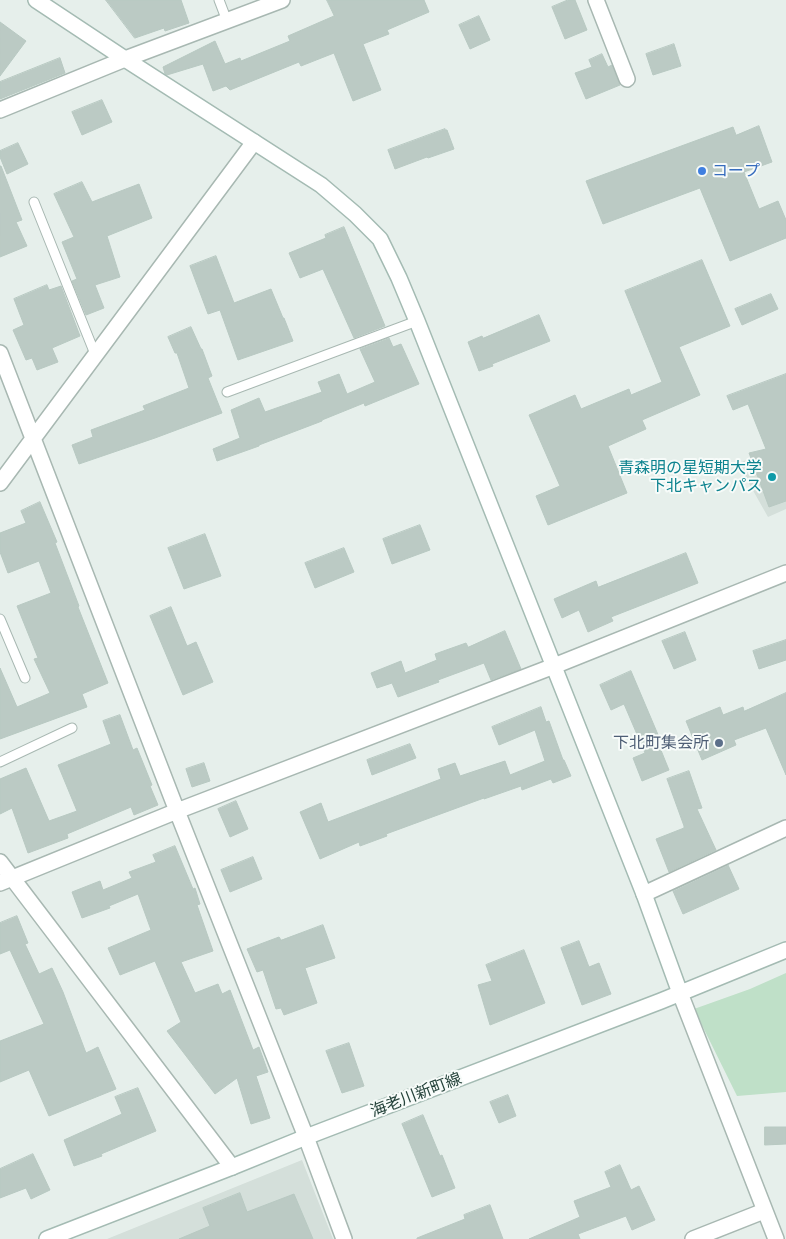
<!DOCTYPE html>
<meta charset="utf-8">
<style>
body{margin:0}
canvas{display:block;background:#e6efeb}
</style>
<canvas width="786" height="1239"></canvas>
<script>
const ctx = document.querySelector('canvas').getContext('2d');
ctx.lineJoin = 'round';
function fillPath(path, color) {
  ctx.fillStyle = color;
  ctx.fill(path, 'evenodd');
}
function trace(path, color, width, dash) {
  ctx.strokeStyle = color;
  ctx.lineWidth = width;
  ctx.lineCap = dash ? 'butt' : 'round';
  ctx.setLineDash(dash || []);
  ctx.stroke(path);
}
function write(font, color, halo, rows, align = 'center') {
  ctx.font = font + ' "Public Sans","Noto Sans JP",sans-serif';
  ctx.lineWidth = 4;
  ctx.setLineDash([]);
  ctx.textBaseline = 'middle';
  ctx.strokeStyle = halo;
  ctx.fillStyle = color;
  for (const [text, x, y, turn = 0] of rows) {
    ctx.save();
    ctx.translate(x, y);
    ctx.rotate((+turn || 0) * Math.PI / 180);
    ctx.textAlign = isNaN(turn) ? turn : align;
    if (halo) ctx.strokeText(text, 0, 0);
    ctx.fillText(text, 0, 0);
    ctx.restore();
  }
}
fillPath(new Path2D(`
 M786 440V509L768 517 738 464Z
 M302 1160 333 1239H107Z`), '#d4dfda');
fillPath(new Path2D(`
 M786 973V1092L737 1096 694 1009 750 989Z`), '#bfe0c8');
const building = new Path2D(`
 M106 0H181L189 23 165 31 164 28 135 38Z
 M327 0H424L429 12 387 30 389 34 363 44 381 90 353 101 334 53 301 66 299 62 230 90 226 86 213 91 203 64 167 75 165 74 163 67 215 41 225 64 240 58 241 61 290 41 288 36 334 16Z
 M568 0H575L587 30 565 39 552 7Z
 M479 16 490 40 470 49 459 25Z
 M0 22 26 41 0 76Z
 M674 44 681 66 653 75 646 54Z
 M602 54 608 67 612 65 620 85 586 99 575 73 592 67 589 60Z
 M60 58 65 73 0 99V82Z
 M102 100 112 122 82 135 72 112Z
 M759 126 772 162 744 172 759 209 778 201 786 220V238L730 261 700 188 603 224 586 181 733 127 736 135Z
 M445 129V130H447L454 149 428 158 427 157 395 169 388 150Z
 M18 143 28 164 7 174 0 157V151Z
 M0 166H1L22 220 16 222 27 246 0 257Z
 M82 182 92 202 139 184 152 218 107 236 120 277 95 285 104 308 86 315 72 281 77 279 62 242 74 237 54 194Z
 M344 227 385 326 354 338 323 269 300 278 289 253 326 238 325 235Z
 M216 256 234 303 271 289 283 318H284L293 341 238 360 220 310 208 314 190 266Z
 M702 260 730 326 679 347 700 395 642 420 646 429 608 446 627 493 548 525 536 496 560 486 529 415 575 395 581 409 629 389 631 395 662 382 625 291Z
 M47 285 49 290 61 286 80 336 52 348 58 362 37 370 32 358 26 360 13 330 24 325 14 299Z
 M771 294 778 309 742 325 735 309Z
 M539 315 550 341 492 364 493 366 479 371 468 342 482 336 483 338Z
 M191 327 201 349H202L212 376 208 378 222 413 155 438 79 464 72 445 93 437 91 430 145 410 143 406 189 388 177 353H175L168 337Z
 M389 338 393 347 401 344 419 384 365 406 364 403 322 420V421L259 445V446L217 461 213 449 240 438 231 410 259 398 265 412 322 392 318 382 339 374 347 394 375 382 360 349Z
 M786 374V501L769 507 749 453 766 449 748 404 733 410 727 396Z
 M40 502 57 542 55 543 79 606 78 607 108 683 82 694 87 707 0 739V668L17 707 50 693 34 659 38 658 17 606 51 593 39 561 8 573 0 552V533L26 523 21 511Z
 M420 525 430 550 392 564 383 539Z
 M205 534 221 576 184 589 168 548Z
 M344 548 354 572 315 588 305 563Z
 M686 553 698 583 611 617 613 621 588 632 579 610 562 618 554 599 596 581 598 587Z
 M171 607 187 646 196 642 213 682 183 695 150 616Z
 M505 631 521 669 491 680 484 663 438 680 439 682 398 697 392 683 377 688 371 673 401 661 405 673 437 660 435 654 466 643 468 647Z
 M685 632 696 660 674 669 662 641Z
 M786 640V660L759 669 753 651Z
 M631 671 659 737 656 738 669 770 642 781 633 758 645 753 624 704 611 710 600 685Z
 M786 693V775L766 728 734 740 736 745 702 760 686 721 720 707 723 715 743 707 744 711Z
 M541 707 546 722 549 721 563 760H564L571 776 553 783 551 779 522 790 521 786 484 799V798L386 834 387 836 360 846 359 842 320 859 300 812 321 803 328 822 441 779 438 769 455 763 460 776 505 761 510 775 545 761 535 730 499 745 492 727Z
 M120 715 133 750 137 748 152 785 150 786 158 805 134 815 131 807 67 834 68 838 28 853 12 808 0 814V779L26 768 49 821 77 811 58 765 111 744 103 721Z
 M410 744 416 758 372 775 367 760Z
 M204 763 210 781 192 787 186 769Z
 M689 771 702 808 697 809 716 850 669 872 656 839 684 828V826L667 779Z
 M236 801 248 829 230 837 218 809Z
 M175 846 193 889 195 888 200 904 197 905 213 951 181 962 195 993 218 984 222 994 230 990 253 1050 259 1047 268 1072 256 1076 270 1118 251 1124 237 1078 215 1094 167 1031 181 1022 155 961 120 975 108 948 151 930 138 894 109 906 110 908 82 918 72 892 100 881 103 890 132 878 129 872 156 862 153 855Z
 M253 857 262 879 230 892 221 870Z
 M728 865 739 889 683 914 673 891Z
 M17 916 28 943 25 944 39 974 52 968 63 992 86 1053 98 1047 116 1089 49 1116 29 1070 0 1082V1041L44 1024 10 950 0 954V923Z
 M323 925 335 958 305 968 317 1003 284 1015 281 1008 276 1009 263 970 257 972 247 949 279 937 281 940Z
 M579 941 589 967 599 963 611 994 582 1005 561 948Z
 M524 950 545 1003 490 1025 478 985 492 981 486 965Z
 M349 1043 364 1086 342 1093 326 1051Z
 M138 1088 156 1131 101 1154 102 1156 74 1166 64 1140 122 1114 115 1097Z
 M508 1095 516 1116 499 1123 490 1102Z
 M423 1115 440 1156 442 1155 455 1188 432 1197 402 1124Z
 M765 1127H786V1144L765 1145Z
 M33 1154 50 1190 31 1199 26 1188 0 1198V1169Z
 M620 1165 631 1190 639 1186 655 1220 632 1230 626 1216 578 1234 580 1239H529L580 1217 574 1201 611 1187 605 1172Z
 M240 1193 247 1212 294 1194 313 1239H179L210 1226 203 1208Z
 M490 1205 503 1239H417V1238L465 1219 464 1215Z`);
fillPath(building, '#bbcac4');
trace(building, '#b8c9c2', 1);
const lane = new Path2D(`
 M219 0 227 21
 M34 202 95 354
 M227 392 417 321
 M0 619 25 678
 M0 762 72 728`);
const street = new Path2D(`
 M596 0 627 79
 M0 110 125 59 282 0
 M0 353 177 811 306 1137 344 1239
 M0 483 254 142
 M0 862 232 1167
 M0 883 177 811 554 666 786 573
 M644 894 786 828
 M680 993 776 1239
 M693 1239 764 1211`);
const secondary = new Path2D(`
 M36 0 125 59 321 185 355 214 380 239 399 278 417 321 644 894 680 993
 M47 1239 232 1167 306 1137 661 1001 786 950`);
trace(lane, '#a8b8b2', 11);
trace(street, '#a8b8b2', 18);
trace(secondary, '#a4bbb3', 18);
trace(lane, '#fff', 9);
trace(street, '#fff', 15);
trace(secondary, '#fff', 15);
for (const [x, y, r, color] of [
 [702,171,5,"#3f7fe0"],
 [772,477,5,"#0f9aa8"],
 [719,743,5,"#5c6f8a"]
]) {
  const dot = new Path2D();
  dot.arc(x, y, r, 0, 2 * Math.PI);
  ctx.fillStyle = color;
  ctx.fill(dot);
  trace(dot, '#f7fbf9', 2);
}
write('16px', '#366cbe', '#f7fbf9', [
 ["コープ",712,171]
], 'left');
write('16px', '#0d838f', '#f7fbf9', [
 ["青森明の星短期大学",762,468],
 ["下北キャンパス",762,486]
], 'right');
write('16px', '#4e5e75', '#f7fbf9', [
 ["下北町集会所",709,743]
], 'right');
write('16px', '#24423a', '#f7fbf9', [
 ["海老川新町線",416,1095,-21]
]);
</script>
